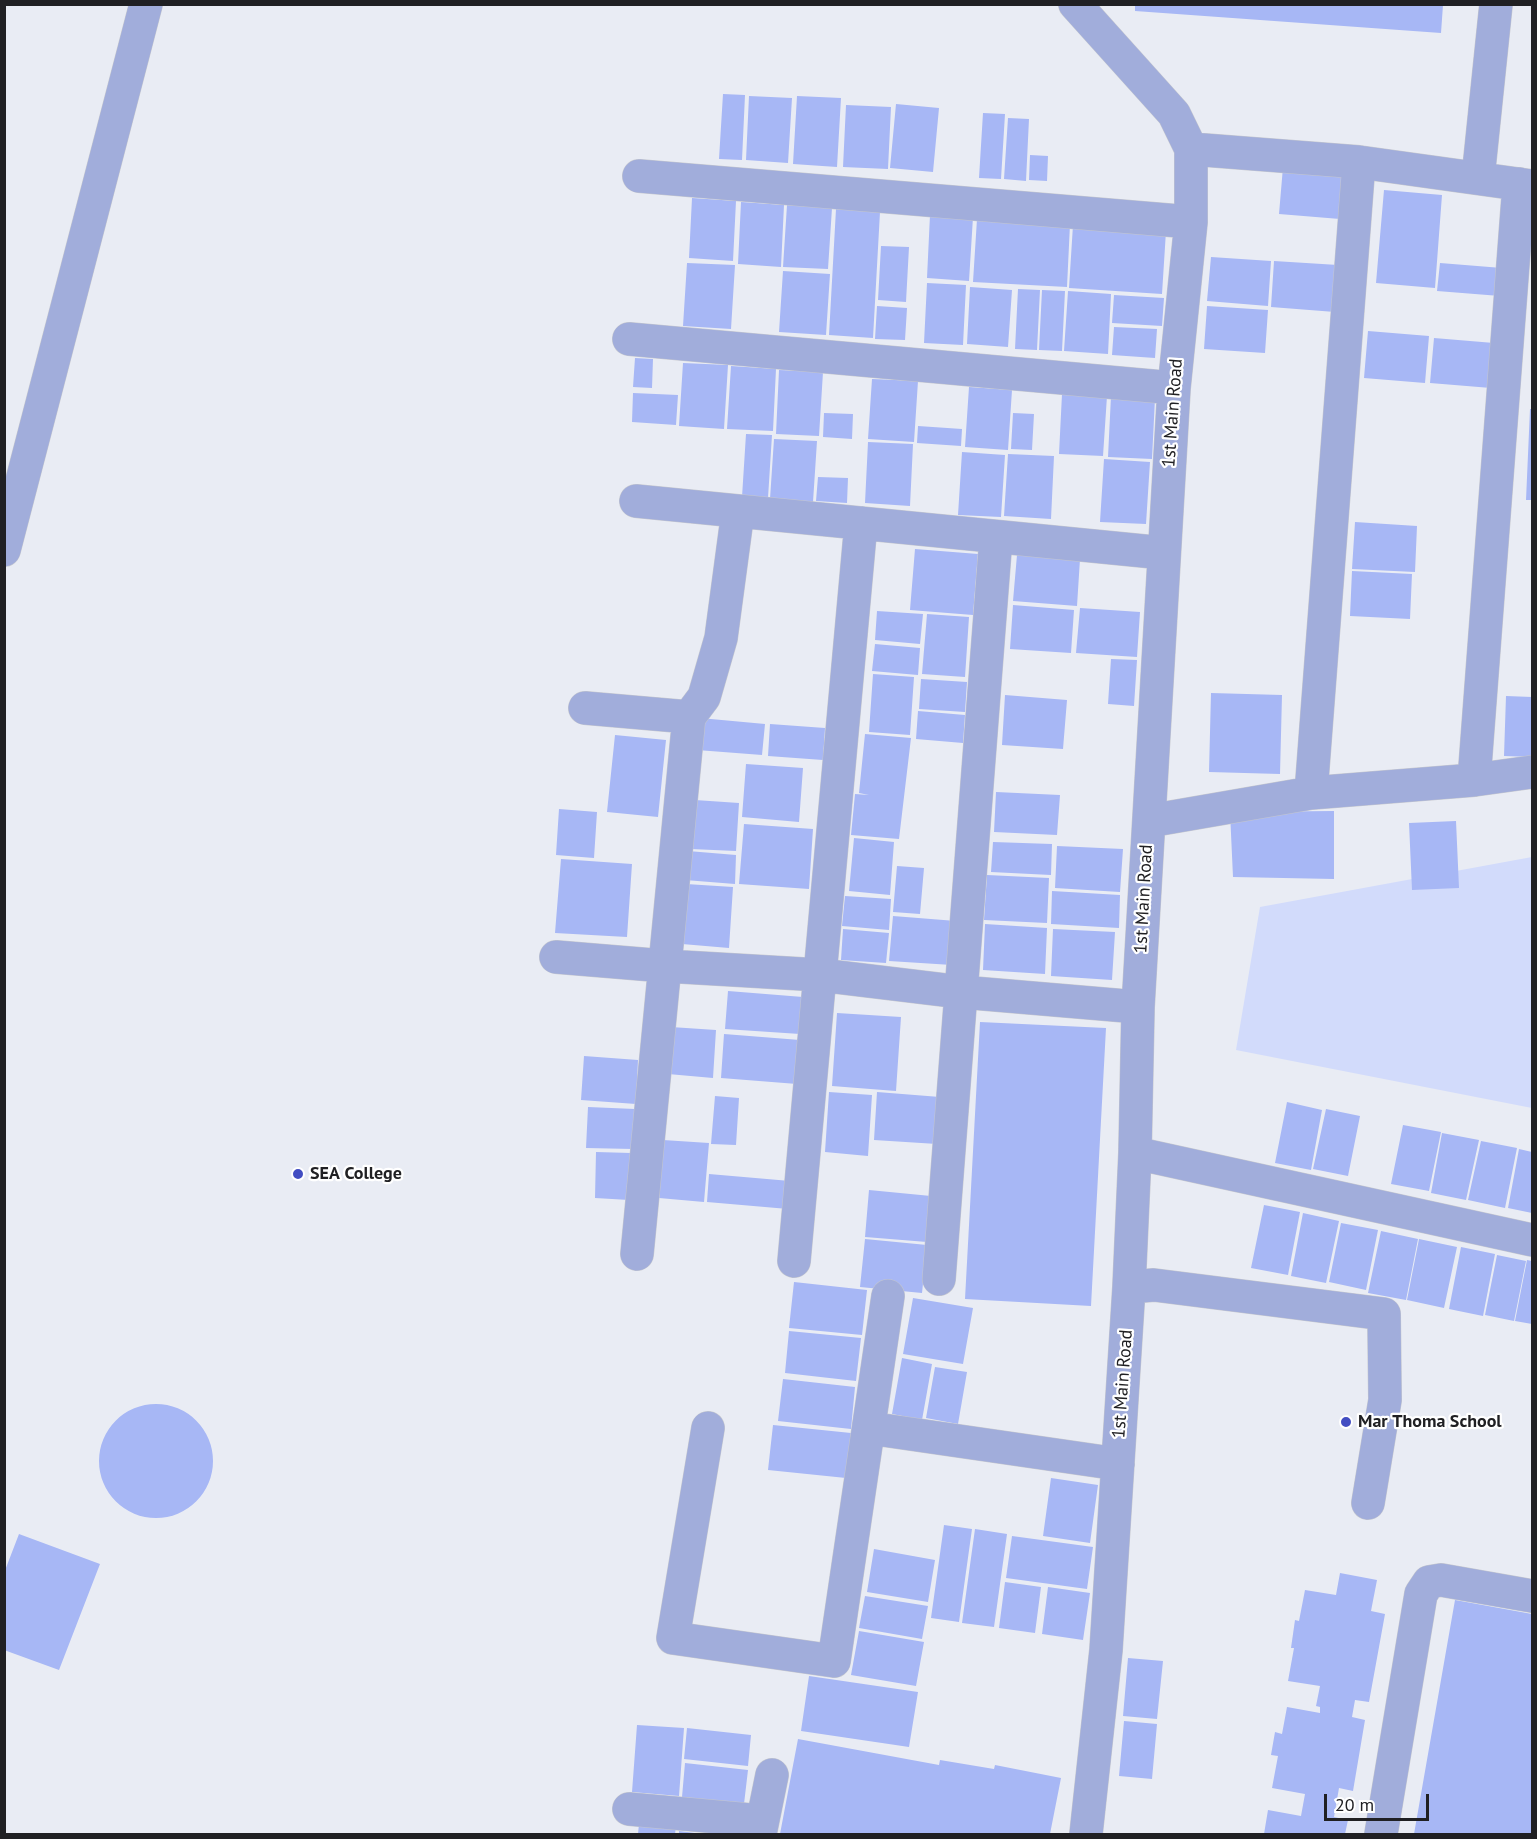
<!DOCTYPE html>
<style>
body{margin:0}
#map{position:relative;width:1537px;height:1839px;overflow:hidden;background:#e9ecf4;font-family:"PT Sans",sans-serif}
canvas{display:block}
.frame{position:absolute;inset:0;border:6px solid #202023;pointer-events:none}
.scale{position:absolute;left:1324px;top:1794px;width:105px;height:27px;box-sizing:border-box;border:3px solid #202023;border-top:0;padding-left:8px;font-size:18px;line-height:21px;white-space:nowrap;color:#202023;-webkit-text-stroke:4px #fff;paint-order:stroke}
</style>
<div id="map">
<canvas width="1537" height="1839"></canvas>
<div class="frame"></div>
<div class="scale">20 m</div>
</div>
<script>
const ctx = document.querySelector('canvas').getContext('2d');
ctx.lineJoin = 'round';
function fillPath(path, color) { ctx.fillStyle = color; ctx.fill(path, 'evenodd'); }
function stroke(path, color, width, dash) { ctx.strokeStyle = color; ctx.lineWidth = width; ctx.lineCap = dash ? 'butt' : 'round'; ctx.setLineDash(dash || []); ctx.stroke(path); }
function label(font, color, halo, rows, align = 'center') {
  ctx.font = font + ' "PT Sans",sans-serif'; ctx.lineWidth = 4.5; ctx.setLineDash([]); ctx.textBaseline = 'middle'; ctx.strokeStyle = halo; ctx.fillStyle = color; for (const [text, x, y, turn = 0] of rows) {
    ctx.save(); ctx.translate(x, y); ctx.rotate((+turn || 0) * Math.PI / 180); ctx.textAlign = isNaN(turn) ? turn : align; if (halo) ctx.strokeText(text, 0, 0); ctx.fillText(text, 0, 0); ctx.restore();
  }
}
const green = new Path2D(`
 M1532,857V1108L1236,1050L1260,907Z`);
const building = new Path2D(`
 M1135,5H1443L1441,33L1135,11Z
 M723,94L745,95L742,160L719,159Z
 M749,96L792,98L788,163L746,160Z
 M797,96L841,98L837,167L793,164Z
 M896,104L939,108L933,172L890,168Z
 M846,105L891,107L888,169L843,167Z
 M983,113L1005,114L1001,179L979,178Z
 M1008,118L1029,119L1026,181L1004,179Z
 M1030,155L1048,156L1047,181L1029,180Z
 M1283,167L1343,171L1340,219L1279,214Z
 M1384,190L1442,195L1435,288L1376,283Z
 M692,198L736,201L733,261L689,258Z
 M741,202L784,205L781,267L738,264Z
 M787,205L832,208L828,269L783,267Z
 M836,209L880,212L873,338L829,335Z
 M930,215L973,217L969,281L927,278Z
 M977,219L1070,224L1067,287L973,282Z
 M1073,225L1166,231L1162,294L1069,288Z
 M881,246L909,247L906,302L878,300Z
 M1211,257L1271,261L1268,306L1207,301Z
 M1274,261L1338,265L1335,312L1271,307Z
 M687,263L735,265L731,329L683,326Z
 M1440,263L1502,268L1500,296L1437,291Z
 M783,271L830,274L826,335L779,332Z
 M927,283L966,285L963,345L924,343Z
 M970,287L1012,290L1008,347L967,344Z
 M1018,289L1040,290L1037,350L1015,349Z
 M1042,290L1065,291L1062,351L1039,350Z
 M1068,291L1111,294L1108,354L1064,351Z
 M1114,295L1164,298L1162,326L1112,323Z
 M877,306L907,308L905,340L875,339Z
 M1207,306L1268,310L1265,353L1204,349Z
 M1114,327L1157,329L1155,358L1112,355Z
 M1368,331L1429,336L1425,383L1364,378Z
 M1434,338L1494,343L1491,388L1430,383Z
 M635,358L653,359L652,388L633,387Z
 M683,363L728,365L724,429L679,426Z
 M731,366L776,369L773,431L727,429Z
 M779,370L823,372L819,436L776,434Z
 M872,379L918,381L914,442L868,439Z
 M969,387L1012,390L1008,450L965,447Z
 M633,393L678,395L676,425L632,422Z
 M1062,394L1107,396L1103,456L1059,454Z
 M1111,396L1155,398L1152,459L1108,457Z
 M1530,409H1532V500H1526Z
 M824,413L853,414L852,439L823,437Z
 M1013,413L1034,414L1032,450L1011,449Z
 M918,426L962,429L961,446L917,443Z
 M746,434L772,435L768,498L742,497Z
 M774,439L817,441L813,502L770,499Z
 M868,442L913,444L910,506L865,503Z
 M962,452L1005,455L1001,517L958,515Z
 M1008,454L1054,456L1051,519L1004,516Z
 M1104,459L1150,462L1146,524L1100,522Z
 M818,477L848,478L847,503L816,501Z
 M1355,522L1417,526L1415,572L1352,569Z
 M915,549L978,554L973,615L910,610Z
 M1017,555L1080,559L1077,606L1013,601Z
 M1352,571L1412,574L1410,619L1350,616Z
 M1013,605L1074,610L1071,653L1010,649Z
 M1080,608L1140,612L1137,657L1076,653Z
 M877,611L923,614L920,644L875,640Z
 M927,614L969,617L965,677L922,674Z
 M875,644L920,648L918,675L872,671Z
 M1111,659L1137,660L1134,706L1108,704Z
 M873,674L914,677L910,735L869,732Z
 M921,679L967,682L965,712L919,709Z
 M1211,693L1282,695L1280,774L1209,772Z
 M1005,695L1067,700L1063,749L1002,745Z
 M1506,696L1532,697V757L1504,756Z
 M918,711L965,715L963,743L916,739Z
 M700,718L765,724L762,755L697,750Z
 M770,724L825,728L823,760L768,756Z
 M865,734L911,738L899,839L851,835L855,794L869,795L859,793Z
 M615,735L666,740L658,817L607,812Z
 M746,764L803,768L799,822L742,817Z
 M996,792L1060,795L1057,835L994,832Z
 M695,800L739,803L736,851L691,849Z
 M559,809L597,812L594,858L556,855Z
 M1334,811V879L1233,877L1230,812Z
 M1456,821L1459,888L1412,890L1409,823Z
 M744,824L813,829L809,889L739,884Z
 M854,838L894,842L890,895L849,891Z
 M993,842L1052,844L1051,875L991,872Z
 M1057,846L1123,849L1120,892L1055,888Z
 M688,851L736,855L735,884L685,880Z
 M561,859L632,864L627,937L555,933Z
 M897,866L924,868L920,914L893,912Z
 M987,875L1049,878L1047,923L984,920Z
 M686,884L733,887L729,948L682,944Z
 M1052,891L1120,895L1119,928L1051,924Z
 M845,896L891,899L889,930L842,926Z
 M893,916L956,921L952,965L889,961Z
 M985,924L1047,928L1045,974L983,970Z
 M843,929L889,933L886,963L841,960Z
 M1053,929L1115,932L1112,980L1051,976Z
 M728,991L803,997L800,1034L725,1029Z
 M837,1013L901,1017L896,1091L832,1086Z
 M980,1022L1106,1028L1091,1306L965,1299Z
 M671,1027L716,1030L713,1078L668,1074Z
 M724,1034L800,1040L797,1084L721,1078Z
 M584,1056L638,1060L636,1104L581,1100Z
 M829,1092L872,1095L868,1156L825,1152Z
 M877,1092L940,1097L937,1144L874,1140Z
 M715,1096L739,1098L736,1145L711,1144Z
 M1287,1102L1322,1110L1311,1170L1275,1163Z
 M588,1107L635,1109L633,1149L586,1148Z
 M1326,1109L1360,1116L1348,1176L1313,1169Z
 M1403,1125L1441,1132L1429,1191L1391,1184Z
 M1442,1133L1479,1140L1466,1200L1431,1193Z
 M663,1140L709,1143L704,1202L659,1198Z
 M1481,1141L1517,1148L1505,1208L1468,1200Z
 M1519,1149L1532,1152V1213L1508,1208Z
 M596,1152L631,1153L629,1200L595,1198Z
 M709,1174L790,1181L788,1209L707,1202Z
 M869,1190L931,1196L927,1242L865,1237Z
 M1264,1205L1300,1212L1288,1275L1251,1268Z
 M1303,1213L1339,1221L1326,1283L1291,1276Z
 M1341,1223L1378,1230L1366,1290L1329,1282Z
 M1381,1231L1418,1239L1406,1300L1368,1293Z
 M865,1239L927,1245L922,1293L860,1287Z
 M1419,1239L1457,1247L1444,1308L1407,1300Z
 M1461,1247L1495,1254L1483,1316L1449,1309Z
 M1497,1255L1526,1261L1514,1321L1485,1315Z
 M1527,1260L1532,1261V1324L1515,1321Z
 M794,1282L867,1290L862,1335L789,1328Z
 M913,1298L973,1308L963,1364L903,1354Z
 M789,1331L861,1338L856,1381L785,1373Z
 M902,1358L932,1364L922,1420L892,1414Z
 M935,1367L967,1372L958,1424L926,1418Z
 M783,1379L855,1387L851,1429L778,1421Z
 M99 1461a57 57 0 1 1 114 0a57 57 0 1 1-114 0Z
 M773,1425L851,1433L846,1478L768,1470Z
 M1051,1478L1098,1485L1090,1543L1043,1536Z
 M944,1525L972,1529L959,1622L931,1618Z
 M975,1529L1007,1534L994,1627L962,1623Z
 M19,1534L100,1564L59,1670L4,1650V1573Z
 M1012,1536L1093,1547L1087,1589L1006,1578Z
 M874,1549L935,1560L928,1602L867,1592Z
 M1340,1573L1377,1580L1371,1611L1385,1614L1369,1702L1355,1700L1352,1717L1365,1720L1353,1791L1339,1788L1334,1817L1348,1820L1345,1834H1264L1268,1810L1301,1816L1305,1794L1272,1788L1278,1756L1271,1755L1275,1732L1282,1734L1287,1707L1320,1713V1707L1316,1706L1320,1686L1288,1681L1294,1648H1291L1295,1620L1299,1621L1305,1590L1336,1595Z
 M1005,1582L1041,1587L1035,1633L999,1628Z
 M1048,1587L1090,1593L1083,1640L1042,1634Z
 M865,1596L928,1606L922,1639L859,1628Z
 M1455,1600L1532,1614V1834H1414Z
 M859,1631L924,1642L916,1686L851,1675Z
 M1128,1658L1163,1661L1157,1719L1123,1716Z
 M809,1676L918,1692L909,1747L801,1731Z
 M1124,1721L1157,1724L1152,1779L1119,1776Z
 M637,1725L684,1728L679,1796L632,1792Z
 M687,1728L751,1735L748,1766L684,1759Z
 M798,1739L939,1765L940,1760L994,1769L995,1765L1061,1778L1050,1834H780Z
 M685,1763L748,1770L744,1804L682,1797Z
 M639,1824L676,1826L675,1834H638Z
 M679,1831L695,1833V1834H679Z`);
const minor = new Path2D(`
 M1075,4L1174,114L1191,149V222L1174,388L1138,1007L1135,1153L1129,1287L1106,1650L1086,1834
 M1191,149L1359,162L1532,186
 M639,176L1191,222
 M1478,178L1496,4
 M629,339L1174,388
 M636,501L1164,553
 M4,550L146,4
 M585,708L689,717L704,697L721,638L738,511
 M1474,780L1519,184
 M1311,793L1359,162
 M1149,821L1311,793L1474,780L1532,772
 M556,957L665,966L820,975L961,992L1138,1007
 M1135,1153L1532,1240
 M637,1254L689,717
 M794,1261L861,523
 M939,1279L996,537
 M1129,1287L1154,1285L1384,1314L1385,1400L1368,1503
 M708,1428L673,1638L834,1661L888,1296
 M869,1428L1118,1464
 M629,1809L762,1821
 M760,1834L772,1775
 M1381,1834L1421,1594L1429,1582L1441,1580L1532,1596`);
const markers = [
 [298,1174,6,"#424dc2"],
 [1346,1422,6,"#424dc2"]
];
const streetNames = [
 ["1st Main Road",1173,413,-86],
 ["1st Main Road",1144,899,-87],
 ["1st Main Road",1123,1384,-86]
];
const poiNames = [
 ["SEA College",310,1174],
 ["Mar Thoma School",1358,1422]
];
fillPath(green, '#d2dbfb');
fillPath(building, '#a7b7f5');
stroke(minor, '#c5c7ce', 34);
stroke(minor, '#a1addb', 33);
for (const [x, y, r, color] of markers) { const dot = new Path2D(); dot.arc(x, y, r, 0, 2 * Math.PI); ctx.fillStyle = color; ctx.fill(dot); stroke(dot, '#fff', 2); }
label('18px', '#202023', '#fff', streetNames);
label('bold 18px', '#202023', '#fff', poiNames, 'left');
</script>
